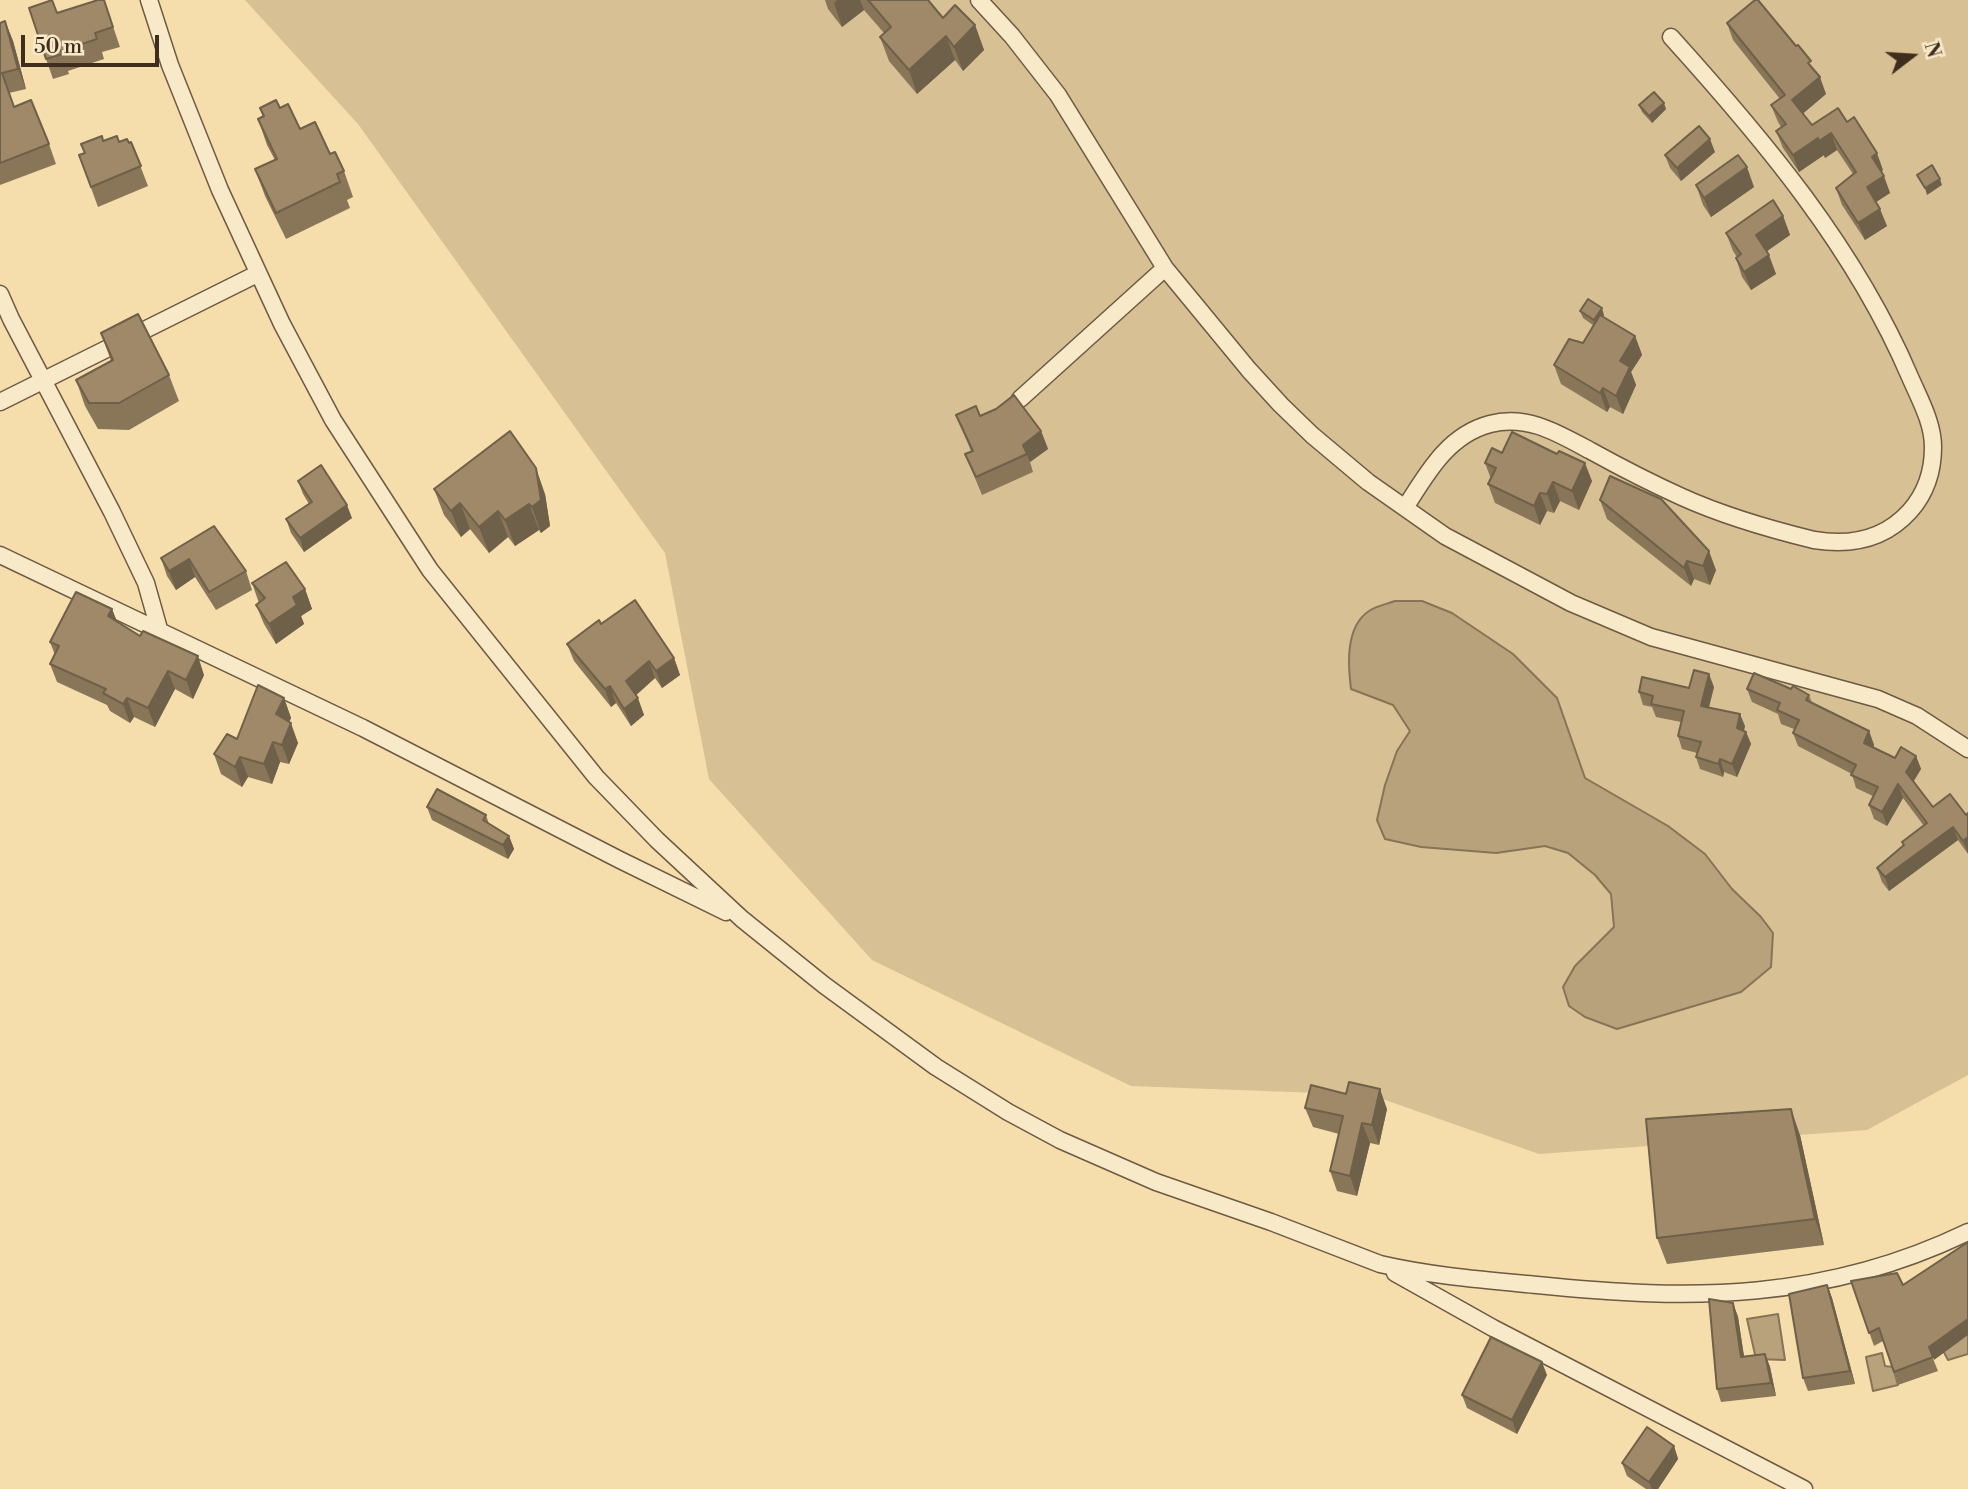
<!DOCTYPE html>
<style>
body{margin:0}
#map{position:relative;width:1968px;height:1489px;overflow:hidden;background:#f5deac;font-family:"Libre Bodoni",serif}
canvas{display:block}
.north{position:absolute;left:1877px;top:21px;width:70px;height:70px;-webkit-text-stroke:5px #f8eac9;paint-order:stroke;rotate:73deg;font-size:19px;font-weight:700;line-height:28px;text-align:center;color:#412d1e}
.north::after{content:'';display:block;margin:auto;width:24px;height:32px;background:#412d1e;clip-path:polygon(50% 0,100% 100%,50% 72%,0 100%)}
.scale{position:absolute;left:21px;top:35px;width:138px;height:32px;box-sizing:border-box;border:4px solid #412d1e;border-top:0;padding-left:9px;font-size:21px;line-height:24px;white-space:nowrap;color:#412d1e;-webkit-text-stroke:5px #f8eac9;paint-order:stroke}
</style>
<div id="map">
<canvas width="1968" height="1489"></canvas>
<div class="north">N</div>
<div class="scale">50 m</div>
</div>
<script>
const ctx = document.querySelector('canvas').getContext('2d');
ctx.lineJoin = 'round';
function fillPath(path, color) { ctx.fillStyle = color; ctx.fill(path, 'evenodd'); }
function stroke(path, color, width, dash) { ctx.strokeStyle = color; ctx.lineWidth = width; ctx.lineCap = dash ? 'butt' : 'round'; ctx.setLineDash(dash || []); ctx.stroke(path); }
const green = new Path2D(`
 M245,0H1968V1075L1867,1130L1539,1154L1371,1095L1131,1086L872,960L709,779L665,553L358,124Z`);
const water = new Path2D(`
 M1395,601H1422L1452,613L1513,654L1557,698L1585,778L1668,826L1705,854L1732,889L1761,917L1773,933L1771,967L1741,992L1617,1029L1585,1017L1569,1006L1563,987L1575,966L1614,927L1611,894L1595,875L1568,853L1545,846L1496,853L1421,847L1385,839L1377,820L1385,785L1397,751L1410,731L1393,705L1351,689C1348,665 1345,627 1369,611C1376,606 1387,604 1395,601Z
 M1778,1314L1785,1360L1756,1359L1747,1319Z
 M1968,1333V1354L1948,1360L1938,1341Z
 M1882,1353L1885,1366L1893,1367L1898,1385L1873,1391L1866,1357Z`);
const street = new Path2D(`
 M149,0L170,65L220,190L282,324L333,420L430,570L596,777L657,840L742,919L824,985L936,1067L1008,1112L1060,1140L1156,1182L1271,1222L1380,1264C1432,1276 1484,1280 1537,1285C1692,1301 1825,1301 1968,1232
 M979,0L1012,36L1058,95L1165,268L1249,370L1281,405L1312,435L1368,482L1445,536L1571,603L1651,637L1878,699L1917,716L1968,749
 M0,294L11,319L112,512L146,583L159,629
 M1020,399L1165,268
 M0,402L257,274
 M1405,508C1427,473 1448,435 1490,424C1528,414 1559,434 1591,451C1620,467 1651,483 1682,497C1724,516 1769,529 1814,540C1851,546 1885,539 1910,511C1926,493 1933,471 1933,447C1933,423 1920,400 1910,377C1855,248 1764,140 1671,37
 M0,555L363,728L620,860L726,912
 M1395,1273L1493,1328L1804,1489`);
const wall = new Path2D(`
 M104,0L120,47L102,52L104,59L68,71L69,74L53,79L46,59L57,13Z
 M825,0H928L943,18L975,25L984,50L963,71L955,60L917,94L889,61L880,37L884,33L864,10L842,27L828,9Z
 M5,21L13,41L26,89L9,93L14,107L49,144L56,164L0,185V23Z
 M1727,23L1814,70L1826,94L1803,113L1812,125L1847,122L1883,170L1881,171L1890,193L1876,202L1887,226L1865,240L1842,205L1836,188L1853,174L1837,150L1825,158L1824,155L1799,172L1783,148L1776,131L1781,127L1778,122L1771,105L1780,99L1733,40Z
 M1639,105L1666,109L1652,123L1642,112Z
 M260,108H280L300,129L330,154L344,171L353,197L347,200L350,208L286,239L265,196L255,169L275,160L267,145L258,119L263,117Z
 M103,141L129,143L131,142L148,186L98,207L79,155L85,153Z
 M1715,152L1681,181L1670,168L1665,155Z
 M1696,185L1754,187L1711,217L1703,205Z
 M1783,216L1790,235L1766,251L1776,274L1751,290L1742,277L1736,258L1737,257L1733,251L1726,233Z
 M1580,311L1604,315L1603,317L1635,336L1642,355L1631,372L1636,385L1623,414L1610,407L1607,412L1561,384L1554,365L1583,343L1593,325L1583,318Z
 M101,333L169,375L179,401L129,430L98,429L85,406L76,380L111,361Z
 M956,415L980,416L1041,431L1048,449L1030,462L1033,472L982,495L965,454L971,451Z
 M1502,453L1592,481L1579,510L1560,501L1554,513L1547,511L1540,525L1495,503L1488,484L1491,479L1485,463Z
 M298,481L352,518L304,552L291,533L286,519L309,504L303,494Z
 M434,489L545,494L550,526L541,533L539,530L515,546L508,537L489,553L470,529L461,537L444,515Z
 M1600,500L1716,570L1710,585L1694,579L1691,586L1607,519Z
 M214,526L246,571L252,590L216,610L195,577L176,590L167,576L161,558Z
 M252,583L305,589L312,609L301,616L304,624L276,644L264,624L256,605L259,603Z
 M112,609L117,622L204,675L193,699L175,689L155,727L134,717L130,723L110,711L107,705L57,682L50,664L55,655L50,642Z
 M601,624L674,658L680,675L662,688L655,678L636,695L644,715L631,726L616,703L611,707L574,661L567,644Z
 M1714,687L1709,707L1745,726L1744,731L1746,732L1751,744L1737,777L1724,772L1723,777L1700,769L1696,757L1697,753L1682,749L1678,736L1681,722L1656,717L1652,707L1643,705L1639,692Z
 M1747,689H1791L1809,695L1812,703L1869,731L1874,745L1873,747L1895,758L1916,756L1921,769L1914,781L1933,807L1966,815L1968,813V854L1958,840L1889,891L1882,882L1877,868L1903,846L1902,842L1924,826L1903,798L1887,826L1874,819L1869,805L1873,796L1856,788L1852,774L1798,746L1793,733L1794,729L1781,724L1778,714L1752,702Z
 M284,698L291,718L289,722L298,743L289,764L280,762L272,784L248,777L242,787L221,774L214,754L237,739Z
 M427,807L486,815L489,824L509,836L514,849L508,859L432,820Z
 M1305,1108L1387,1109L1379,1145L1370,1143L1357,1196L1337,1191L1330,1171L1339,1134L1313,1127Z
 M1800,1135L1824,1245L1667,1264L1657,1238Z
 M1851,1281L1903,1285L1938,1371L1898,1385L1883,1341L1874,1346Z
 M1827,1285L1832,1298L1855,1384L1808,1391L1803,1378Z
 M1733,1303L1738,1317L1744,1356L1765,1354L1770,1367L1776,1396L1721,1402L1717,1389Z
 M1547,1375L1517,1434L1467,1408L1462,1395Z
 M1674,1446L1678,1459L1658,1489H1646L1627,1476L1622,1463Z`);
const shadedWall = new Path2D(`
 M837,0H860L864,10L842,27L834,3Z
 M5,21L13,41L26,89L18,69Z
 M975,25L984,50L963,71L954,47Z
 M946,36L955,60L917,94L909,70Z
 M1820,77L1826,94L1799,117L1792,100Z
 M1664,103L1666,109L1652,123L1649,116Z
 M1831,133L1837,150L1825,158L1819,141Z
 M1818,138L1824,155L1799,172L1793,155Z
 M1710,139L1715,152L1681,181L1677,168Z
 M1877,153L1883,170L1878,174L1872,157Z
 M1747,167L1754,187L1711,217L1704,198Z
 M1884,176L1890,193L1873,204L1867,187Z
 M1940,179L1942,185L1927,195L1925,188Z
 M1880,209L1887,226L1865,240L1858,223Z
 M1783,216L1790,235L1763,254L1756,235Z
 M1769,255L1776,274L1751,290L1744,272Z
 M1602,308L1604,315L1596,327L1594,320Z
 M1635,336L1642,355L1631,372L1636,385L1623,414L1616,396L1620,361Z
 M1603,388L1610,407L1607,412L1600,393Z
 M1041,431L1048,449L1030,462L1023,445Z
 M1585,463L1592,481L1579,510L1572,491Z
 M536,468L545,494L550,526L541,533L532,507Z
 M1553,482L1560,501L1554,513L1547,494Z
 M1540,493L1547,511L1540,525L1534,506Z
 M460,503L470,529L461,537L451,511Z
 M529,504L539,530L515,546L505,520Z
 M347,505L352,518L304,552L300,538Z
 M498,511L508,537L489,553L479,527Z
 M1709,551L1716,570L1710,585L1703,566Z
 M189,559L195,577L176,590L169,571Z
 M1687,561L1694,579L1691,586L1684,568Z
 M305,589L312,609L301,616L304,624L276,644L269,624L293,597Z
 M112,609L119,627L108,616Z
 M198,656L204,675L193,699L186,680Z
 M674,658L680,675L662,688L656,671Z
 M649,661L655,678L633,698L626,681Z
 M168,671L175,689L155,727L148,708Z
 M1709,674L1714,687L1706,718L1701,706Z
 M610,686L616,703L611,707L605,689Z
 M127,698L134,717L130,723L123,704Z
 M284,698L291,718L283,734L276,714Z
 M638,698L644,715L631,726L624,709Z
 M1740,714L1745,726L1741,740L1737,728Z
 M291,723L298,743L289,764L282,745Z
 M1869,731L1874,745L1869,756L1864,743Z
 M1746,732L1751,744L1737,777L1732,764Z
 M273,742L280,762L272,784L264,764Z
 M1916,756L1921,769L1911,785L1906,772Z
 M240,757L248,777L242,787L235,767Z
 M1720,759L1724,772L1723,777L1718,764Z
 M1898,784L1903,798L1887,826L1882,812Z
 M1953,827L1958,840L1889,891L1885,877Z
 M509,836L514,849L508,859L503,845Z
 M1968,837V853L1963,841Z
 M1380,1089L1387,1109L1379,1145L1372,1125Z
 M1791,1109L1800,1135L1824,1245L1815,1219Z
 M1362,1123L1370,1143L1357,1196L1350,1176Z
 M1827,1285L1832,1298L1855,1384L1850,1371Z
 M1733,1303L1738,1317L1746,1370L1741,1357Z
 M1968,1318V1335L1934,1360L1929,1347Z
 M1765,1354L1770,1367L1776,1396L1771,1383Z
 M1542,1362L1547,1375L1517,1434L1512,1420Z
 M1674,1446L1678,1459L1658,1489H1652L1649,1482Z`);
const building = new Path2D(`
 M52,0L57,13L98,0H104L113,27L95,33L97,39L61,51L62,54L46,59L29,8Z
 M868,0H928L943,18L955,5L975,25L954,47L946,36L909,70L880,37L891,27Z
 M1755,0H1758L1796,46L1798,45L1811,61L1808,63L1820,77L1792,100L1812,125L1838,108L1847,122L1854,117L1877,153L1872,157L1884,176L1867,187L1880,209L1858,223L1836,188L1856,172L1831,133L1819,141L1818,138L1793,155L1776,131L1786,124L1771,105L1785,95L1727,23Z
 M5,21L18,69L2,73L14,107L31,100L49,144L0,163V23Z
 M1654,92L1664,103L1649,116L1639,105Z
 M276,100L280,108L288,104L300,129L315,122L330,154L335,152L344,171L337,174L340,182L276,213L255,169L277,159L258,119L264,116L260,108Z
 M1699,126L1710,139L1677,168L1665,155Z
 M102,136L103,141L117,136L119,142L127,139L129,143L131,142L141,166L91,187L79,155L85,153L81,144Z
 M1738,155L1747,167L1704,198L1696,185Z
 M1932,165L1940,179L1925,188L1917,175Z
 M1773,200L1783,216L1756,235L1769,255L1744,272L1736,258L1741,254L1726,233Z
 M1588,299L1602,308L1594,320L1580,311Z
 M138,314L169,375L119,403H89L76,380L113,360L101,333Z
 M1600,315L1635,336L1620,361L1630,367L1616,396L1603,388L1600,393L1554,365L1569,339L1583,343Z
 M1014,395L1041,431L1023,445L1027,454L976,477L965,454L973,451L956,415L976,406L980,416L996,409Z
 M510,431L536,468L541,500L532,507L529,504L505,520L498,511L479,527L460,503L451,511L434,489Z
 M1512,432L1557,454L1559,451L1585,463L1572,491L1553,482L1547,494L1540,493L1534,506L1488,484L1496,468L1485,463L1492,448L1502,453Z
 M321,465L347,505L300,538L286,519L312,502L298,481Z
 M1610,476L1661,499L1709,551L1703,566L1687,561L1684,568L1600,500Z
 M214,526L246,571L209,592L189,559L169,571L161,558Z
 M286,562L305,589L293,597L297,605L269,624L256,605L265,598L252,583Z
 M76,592L112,609L108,616L140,636L143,631L198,656L186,680L168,671L148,708L127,698L123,704L103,693L106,689L50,664L59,646L50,642Z
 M635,600L674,658L656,671L649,661L626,681L638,698L624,709L610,686L605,689L567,644L599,620L601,624Z
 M1694,670L1709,674L1701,706L1740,714L1737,728L1746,732L1732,764L1720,759L1718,764L1696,757L1701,742L1678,736L1684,711L1651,704L1653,696L1639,692L1642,677L1689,688Z
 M1754,673L1791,689L1793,686L1809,695L1806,700L1869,731L1864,743L1895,758L1901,747L1916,756L1906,772L1933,807L1950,794L1966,815L1968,813V837L1963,841L1953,827L1885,877L1877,868L1904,845L1902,842L1927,823L1898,784L1882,812L1869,805L1878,787L1851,775L1856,765L1793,733L1799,720L1777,710L1780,703L1747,689Z
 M258,685L284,698L276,714L291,723L282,745L273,742L264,764L240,757L235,767L214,754L227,734L237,739Z
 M437,789L486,815L483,820L509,836L503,845L427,807Z
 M1349,1082L1380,1089L1372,1125L1362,1123L1350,1176L1330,1171L1343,1116L1305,1108L1311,1085L1346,1094Z
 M1791,1109L1815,1219L1657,1238L1646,1119Z
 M1968,1242V1319L1929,1347L1933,1357L1894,1372L1879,1328L1869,1333L1851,1281L1897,1273L1903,1285Z
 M1827,1285L1850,1371L1803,1378L1789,1294Z
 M1709,1299L1733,1303L1741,1357L1765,1354L1771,1383L1717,1389Z
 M1491,1337L1542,1362L1512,1420L1462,1395Z
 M1647,1427L1674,1446L1649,1482L1622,1463Z`);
fillPath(green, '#d6c094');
fillPath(water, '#b8a27c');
stroke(water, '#887356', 2);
stroke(street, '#6e5942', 19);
stroke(street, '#f8eac9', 16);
fillPath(wall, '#897659');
fillPath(shadedWall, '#6f6049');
fillPath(building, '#9f8968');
stroke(building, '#6f6049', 2);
</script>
